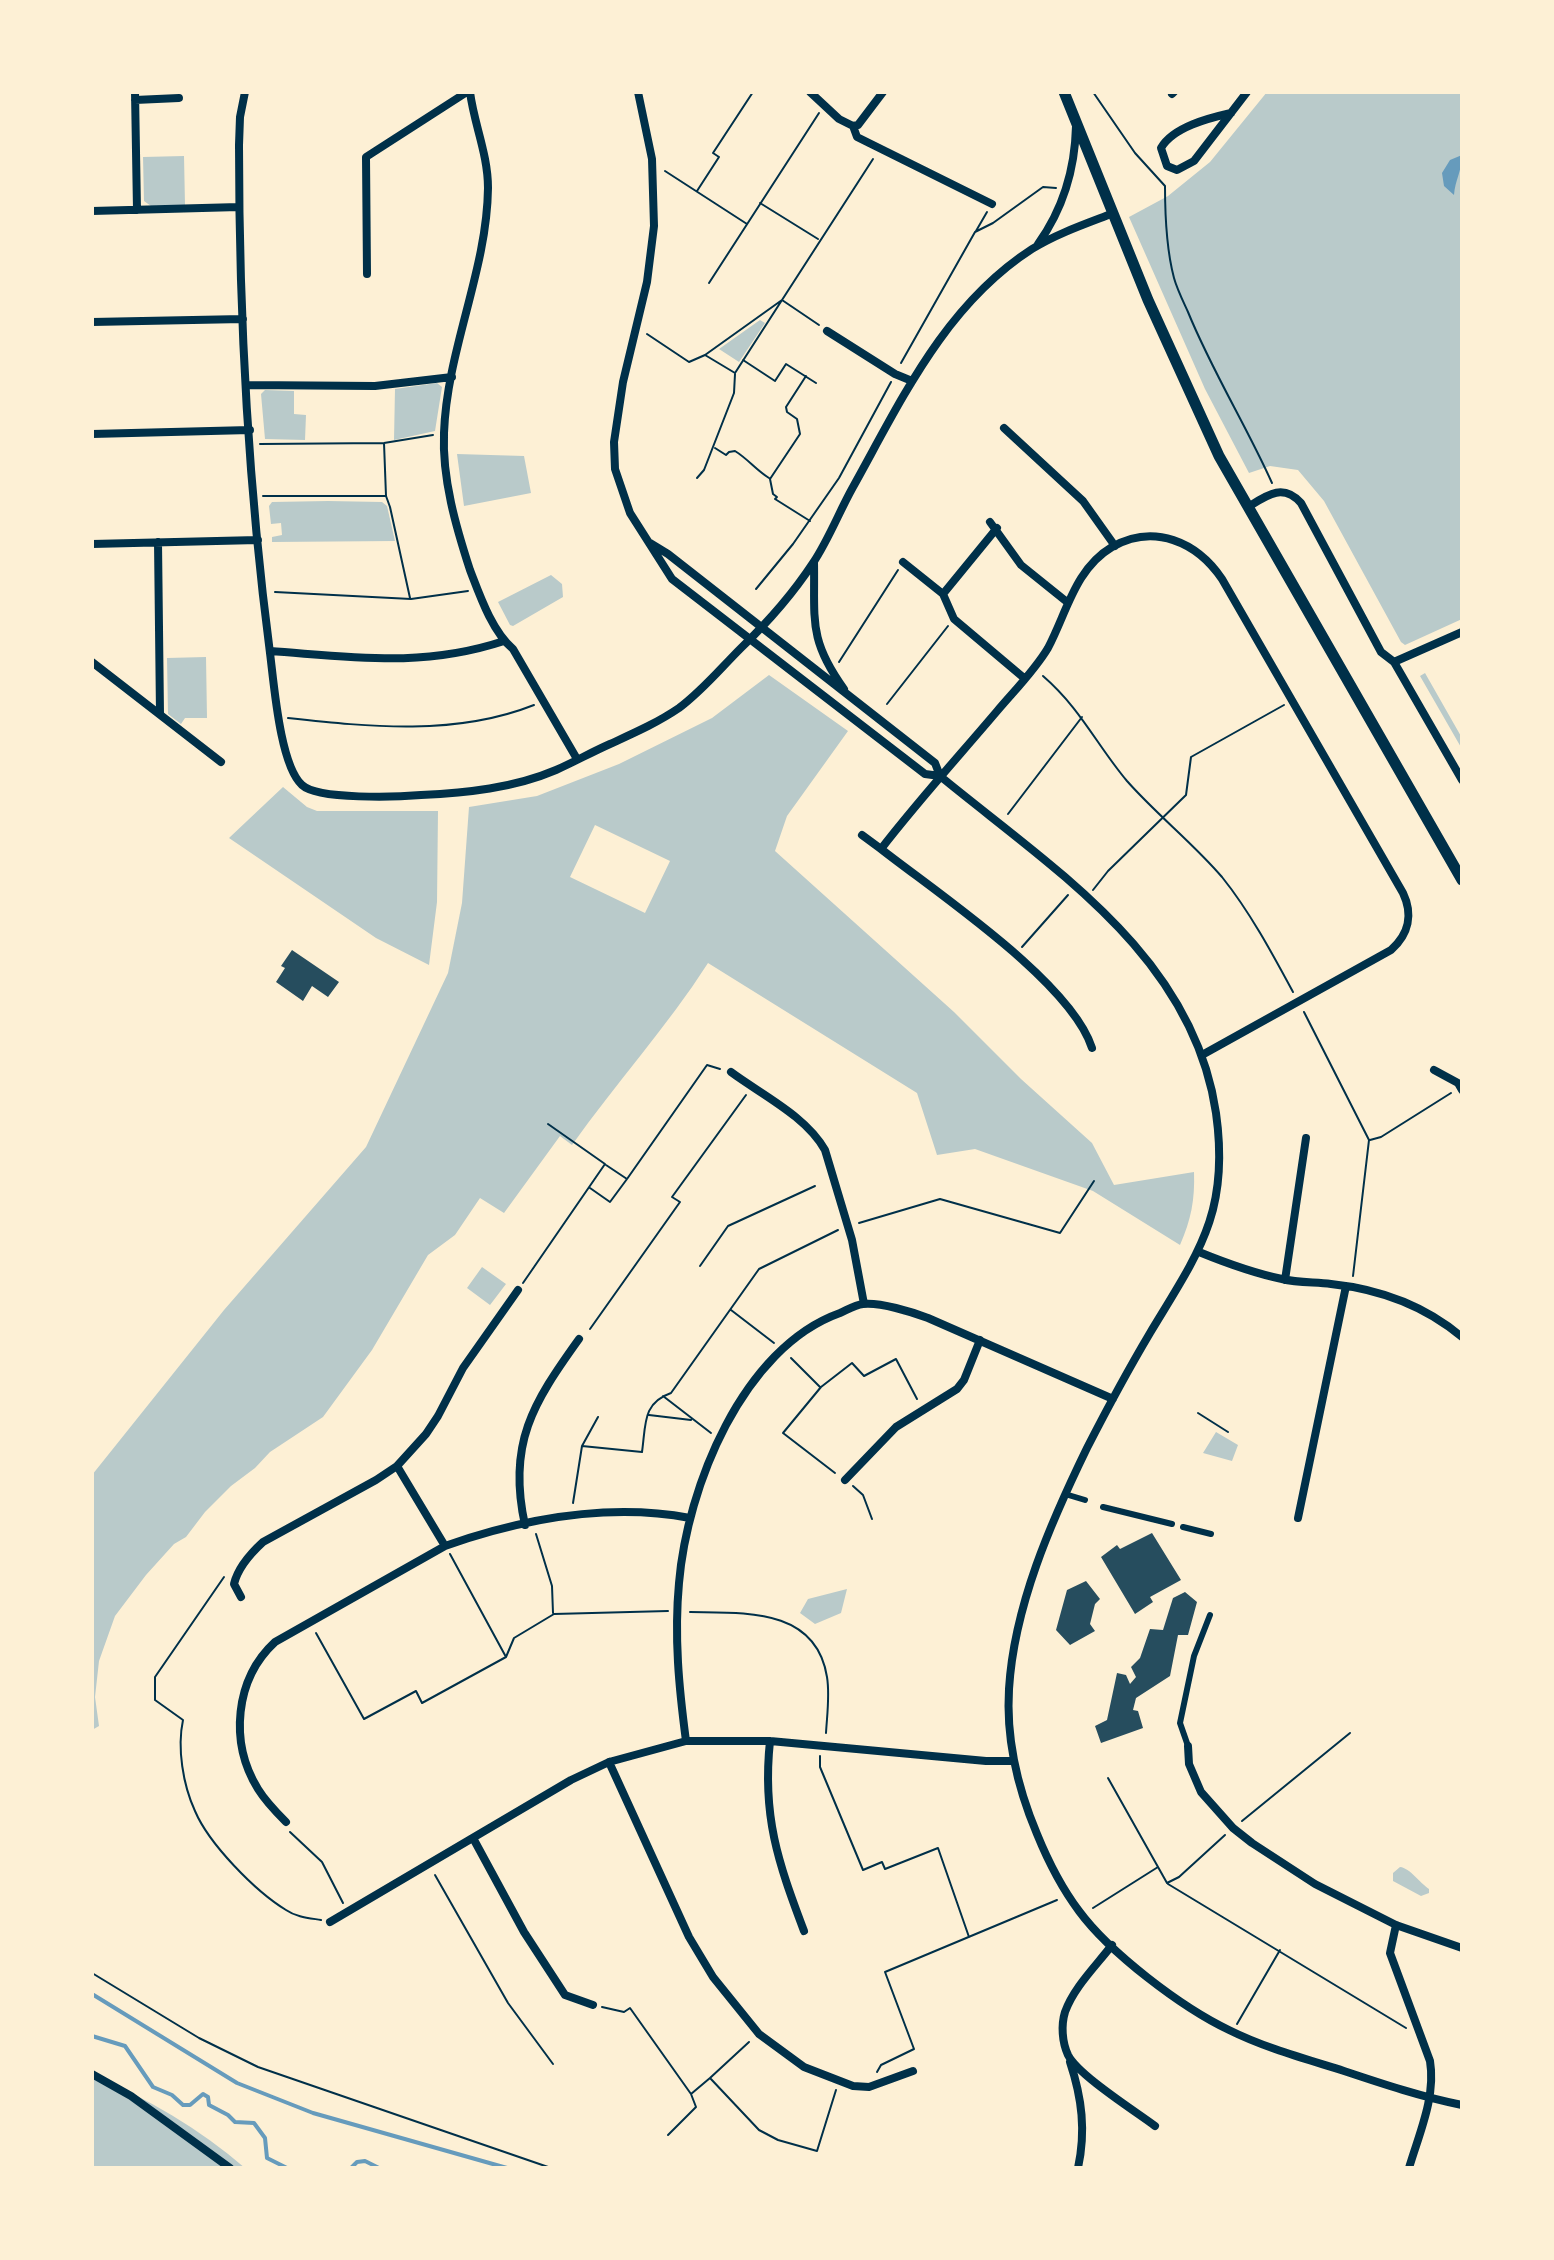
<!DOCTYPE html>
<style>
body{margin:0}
#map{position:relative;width:1554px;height:2260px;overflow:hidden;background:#fdf0d5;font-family:"Asap Condensed",sans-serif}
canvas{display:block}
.frame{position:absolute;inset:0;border:94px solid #fdf0d5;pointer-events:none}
</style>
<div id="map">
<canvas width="1554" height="2260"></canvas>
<div class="frame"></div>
</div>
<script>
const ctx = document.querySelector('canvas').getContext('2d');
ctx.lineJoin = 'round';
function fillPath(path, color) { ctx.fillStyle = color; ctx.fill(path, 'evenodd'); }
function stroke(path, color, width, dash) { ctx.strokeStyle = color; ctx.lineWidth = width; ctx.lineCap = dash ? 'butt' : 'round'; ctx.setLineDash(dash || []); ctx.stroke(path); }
const green = new Path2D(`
 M1267,92H1462V619L1405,645L1401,642L1324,501L1298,470L1270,466L1249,473L1205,389L1129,217L1168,196L1210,162Z
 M184,156L185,205L151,206L144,201L143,157Z
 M760,320L765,323L739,362L719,349Z
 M437,383L442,387L435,431L394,440L395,389Z
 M265,390L294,391V414L306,415L305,440L265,439L261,394Z
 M457,454L524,456L531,493L464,506Z
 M328,501L382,502L387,506L395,541L272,542V537L282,535L281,523L271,524L269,506L272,502Z
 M551,575L562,584L563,597L513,626L510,625L498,602Z
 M206,657L207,718H185L181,724L168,714L167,658Z
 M1425,673L1462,738V749L1420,676Z
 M769,675L848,731L787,816L775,851L954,1012L1021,1079L1092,1143L1114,1185L1194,1172C1195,1200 1191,1220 1180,1245L1093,1191L975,1149L937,1155L917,1093L708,963C667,1027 616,1083 572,1145L560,1136L504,1213L480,1198L455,1235L428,1255L372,1350L323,1417L270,1452L255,1468L231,1486L205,1512L186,1537L174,1544L146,1575L115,1616L99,1661L95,1697L99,1726L92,1730V1475L224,1310L366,1147L448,973L462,903L469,807L537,796L619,764L712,718ZM595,825L670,861L645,913L570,877Z
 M283,787L307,807L317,811H438L437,902L429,965L376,938L229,838Z
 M482,1267L506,1284L490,1305L467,1288Z
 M1216,1432L1238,1445L1232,1461L1203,1453Z
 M847,1589L841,1613L815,1624L800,1613L808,1599Z
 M1400,1867C1410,1868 1420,1883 1429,1889V1893L1421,1896L1393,1881V1873Z
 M92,2075C147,2098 200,2129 245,2168H92Z`);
const water = new Path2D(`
 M1462,155C1462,171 1455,180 1454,195L1444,186L1442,173L1450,160Z`);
const stream = new Path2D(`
 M92,1994L237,2083L313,2113L507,2168
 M92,2036L125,2046L153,2087L172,2095L183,2105H190L203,2094L208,2097L209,2105L228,2115L235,2122L254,2123L265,2138L267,2158L287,2168
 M351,2168L357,2162L365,2161L379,2168`);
const building = new Path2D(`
 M292,950L339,982L328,997L312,986L303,1001L276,982L285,968L281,966Z
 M1152,1533L1181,1580L1150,1597L1153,1602L1135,1614L1101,1557L1117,1545L1120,1549Z
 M1086,1581L1100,1599L1095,1604L1090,1624L1095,1631L1070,1645L1056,1630L1067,1590Z
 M1185,1592L1197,1602L1188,1635H1178L1170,1676L1136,1698L1133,1710L1138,1711L1143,1728L1101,1743L1095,1726L1107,1720L1117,1673L1126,1675L1130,1684L1136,1677L1131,1667L1140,1658L1150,1629L1163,1630L1173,1598Z`);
const path = new Path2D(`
 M1093,92L1135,153L1165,186C1165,216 1166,248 1174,278C1177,289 1183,301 1188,312C1212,371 1246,425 1272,483
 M665,171L747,224
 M697,191L719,157L713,153L753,92
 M760,203L818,239
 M976,231L987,212
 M709,283L819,113
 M647,334L689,362L705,355L735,373L782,300L819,325
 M705,355L782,300L873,159
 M743,360L775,381L786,364L816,383
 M901,363L975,232L993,223L1043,187L1056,188
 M806,376L786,407L787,412L797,419L800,434L770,479L773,494L777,497L775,499L810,521
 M384,443L386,496L390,507L410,598
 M260,444L384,443L433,435
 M715,448L726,455L729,452L735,451C748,459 756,470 769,478
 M697,478L704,470L734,393L735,374
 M263,496H385
 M756,589L793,544L839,478L891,382
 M275,592L411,599L468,591
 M839,662L898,570
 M1043,676C1081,709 1096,744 1127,781C1157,815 1193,843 1222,877C1250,912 1272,953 1293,992
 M887,704L948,626
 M288,718C370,727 456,736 534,705
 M1008,814L1082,717
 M1093,890L1108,871L1186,795L1191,757L1284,705
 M1022,947L1068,895
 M1304,1012L1369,1140L1353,1276
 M1370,1140L1381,1137L1451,1093
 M606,1165L627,1179L707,1065L720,1069
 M590,1188L610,1202L627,1179
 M859,1223L940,1199L1060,1233L1094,1181
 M700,1266L728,1226L815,1186
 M523,1283L605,1164L548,1124
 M731,1310L774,1343
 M590,1329L680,1202L672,1197L746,1095
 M791,1358L820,1387
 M663,1396L711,1433
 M1198,1413L1228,1432
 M649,1415L691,1420
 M582,1446L642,1452C646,1425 642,1403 671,1393L759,1269L838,1230
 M835,1473L783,1433L821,1387L852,1363L864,1376L896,1359L917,1399
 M853,1486L863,1495L872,1519
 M573,1503L582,1446L598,1417
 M536,1534L552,1586L553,1613
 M450,1554L506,1657
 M224,1577L155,1677V1700L183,1720C177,1748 183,1785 195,1811C209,1844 255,1891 286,1910C296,1917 309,1918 321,1920
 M690,1612C743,1613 816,1607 827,1677C830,1695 827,1715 826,1733
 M316,1633L364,1719L416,1691L422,1703L506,1657L514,1638L554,1614L668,1611
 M820,1756V1767L863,1870L882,1862L885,1869L938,1848L969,1937
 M1108,1778L1167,1883L1179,1877L1225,1835
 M1242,1821L1350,1733
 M290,1832L322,1862L343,1903
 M435,1875L508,2003L553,2064
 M1168,1884L1406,2028
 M1093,1908L1158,1867
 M92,1973L199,2038L258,2067L551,2168
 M602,2007L624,2012L630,2008L691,2094L696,2107L668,2135
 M1237,2024L1280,1950
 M877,2072L881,2065L914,2049L885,1972L1057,1900
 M710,2078L749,2042
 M691,2094L710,2078L759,2130L778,2140L817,2151L836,2090`);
const pedestrian = new Path2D(`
 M1065,1494L1085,1500
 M1103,1507L1172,1524
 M1183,1527L1211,1534
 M1188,1746L1180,1723L1194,1656L1210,1615`);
const minor = new Path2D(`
 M135,92L137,210
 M245,92L240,117L239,145C239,314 248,485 270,653C274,684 280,765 302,785C318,800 398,797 421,795C466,793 514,788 556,770C574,762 592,752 610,744C634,733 657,723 679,708C702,691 720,669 741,648C768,622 792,595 813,563C829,539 839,512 853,487C902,399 945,305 1032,249C1056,234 1085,224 1111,214
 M470,92C474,124 488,154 488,188C487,271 447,349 444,433C442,479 456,527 470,570C480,596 492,631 513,649L577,759
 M638,92L652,159L654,226L647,282L623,382L614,442L615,469L630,513L672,579L925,774L940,776
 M810,92L839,119L853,126L857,137L992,204
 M1172,94L1174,92
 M135,100L179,98
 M1231,113C1209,118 1173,127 1161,148L1167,166L1177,170L1194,161L1247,92
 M853,126L858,125L883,92
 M92,211L239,207
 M1038,244C1063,209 1075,170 1076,126
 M367,274L366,157L467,92
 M92,322L243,319
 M827,331L895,374L912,381
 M246,385L375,386L452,377
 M1004,428L1083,501L1115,546
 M92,434L250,430
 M1248,507C1267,495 1283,483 1301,503L1381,652L1394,662L1462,780
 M990,522L1021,565L1067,602
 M158,542L160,714
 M650,543L668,554L935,763L940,776C1053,869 1193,956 1216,1113C1230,1212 1199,1252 1150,1333C1128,1370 1107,1409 1087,1448C1051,1522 1014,1606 1009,1689C1006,1738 1018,1789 1037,1834C1048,1861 1061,1887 1079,1911C1110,1953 1181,2007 1229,2030C1265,2048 1306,2059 1344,2071C1383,2084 1422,2097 1462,2105
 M92,544L258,540
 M814,562C815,620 808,639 844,689
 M903,562L943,594L954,619L1024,678
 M943,594L997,528
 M270,651C354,657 422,668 504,641
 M92,662L221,762
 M1394,662L1462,632
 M862,835L881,849
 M1092,1048C1071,982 937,893 881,849C918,801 959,756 998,710C1015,690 1035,670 1048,648C1067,612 1075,569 1112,547C1154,523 1197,542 1222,579L1403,893C1413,914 1409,934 1391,950L1202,1055
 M1434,1070L1458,1083L1462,1090
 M731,1072C762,1095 806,1116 825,1150L852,1240L864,1304
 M1199,1252C1226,1263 1253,1273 1282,1279C1298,1283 1315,1282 1331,1284C1379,1289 1425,1306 1462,1337
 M1285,1280L1306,1138
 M845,1480L896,1427L957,1389L964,1380L980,1340
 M1298,1518L1346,1286
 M525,1525C507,1444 533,1403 579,1339
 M445,1546L397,1466L426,1434L438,1416L463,1368L518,1290
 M241,1597L234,1584C238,1567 251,1553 263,1542L376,1480L397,1466
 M686,1741C679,1688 674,1637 679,1583C687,1488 742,1348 840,1313C847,1310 855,1305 863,1304C880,1302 912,1312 928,1318L1113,1399
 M770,1741C762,1816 778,1862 804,1931
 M1188,1746L1189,1764L1201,1792L1233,1828L1252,1843L1315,1884L1396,1925L1462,1948
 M609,1762L689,1937L713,1977L759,2034L804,2067L853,2086L869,2087L913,2071
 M286,1822C276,1812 266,1802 258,1789C229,1742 235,1679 275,1642L445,1546C522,1519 609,1503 690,1518
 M473,1838L524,1932L565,1995L593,2005
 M330,1922L571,1780L609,1762L686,1741H770L986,1761H1014
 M1396,1925L1390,1953L1430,2061C1436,2097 1419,2134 1409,2168
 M1112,1945C1096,1966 1074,1987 1065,2012C1061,2025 1062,2042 1068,2055C1078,2075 1135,2111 1155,2126
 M1070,2062C1082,2098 1086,2131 1078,2168
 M92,2074L131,2096L230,2168`);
const secondary = new Path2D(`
 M1064,92L1148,300L1219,456L1462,880`);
fillPath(green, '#b9caca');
fillPath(water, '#669bbc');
stroke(stream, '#669bbc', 4);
fillPath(building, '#264d5e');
stroke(path, '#003049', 2);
stroke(pedestrian, '#003049', 6);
stroke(minor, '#003049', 8);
stroke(secondary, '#003049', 11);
</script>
